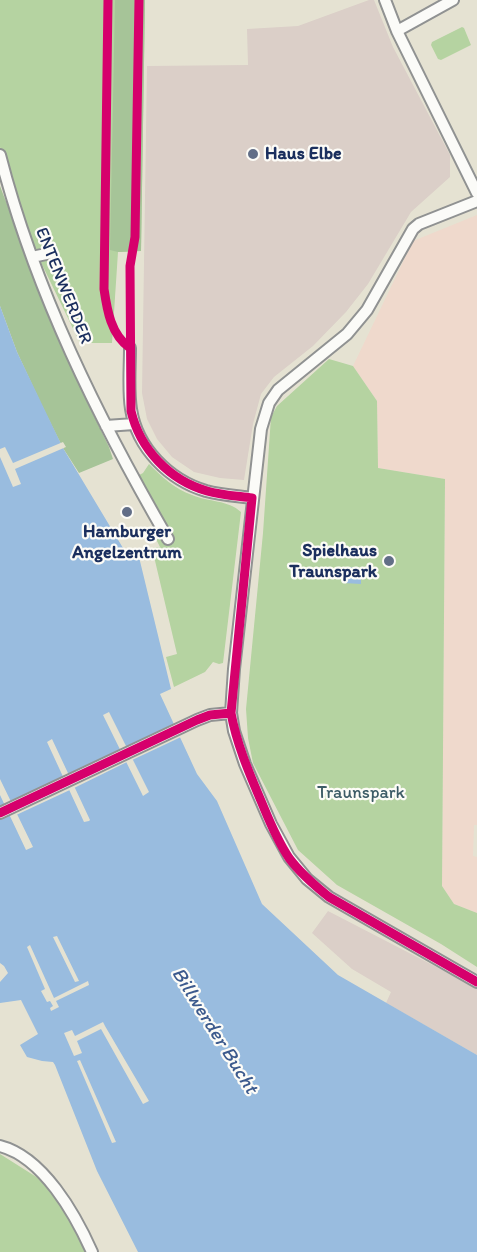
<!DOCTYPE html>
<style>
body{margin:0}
canvas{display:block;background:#e5e2d2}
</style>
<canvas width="477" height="1252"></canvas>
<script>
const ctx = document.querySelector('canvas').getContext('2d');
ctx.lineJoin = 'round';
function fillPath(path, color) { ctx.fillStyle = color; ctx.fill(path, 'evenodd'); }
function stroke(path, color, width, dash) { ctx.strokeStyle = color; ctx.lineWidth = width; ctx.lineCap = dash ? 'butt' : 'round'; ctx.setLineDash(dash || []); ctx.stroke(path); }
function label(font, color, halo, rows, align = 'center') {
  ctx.font = font + ' Itim,sans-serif'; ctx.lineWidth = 4.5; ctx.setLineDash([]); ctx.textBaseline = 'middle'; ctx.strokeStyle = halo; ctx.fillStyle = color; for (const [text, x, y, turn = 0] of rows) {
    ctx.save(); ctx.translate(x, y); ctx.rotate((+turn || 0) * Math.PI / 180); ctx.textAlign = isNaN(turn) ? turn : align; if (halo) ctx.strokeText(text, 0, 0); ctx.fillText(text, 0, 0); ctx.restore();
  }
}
const built = new Path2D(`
 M477,215V825H474L473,856L477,857V913L454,904L442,886L445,479L378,468L377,401L353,366L413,241Z`);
const industrial = new Path2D(`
 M369,0H374L393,47L450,155V177L411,212L368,284L346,312L313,346L274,377L261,394L253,424L244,480L220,478L194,472L172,457L157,439L147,419L142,393L147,66L248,65L247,29L298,26Z
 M328,911L477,988V1055L386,1003L391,992L352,969L312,933Z`);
const green = new Path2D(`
 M0,0H145L141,251L118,252L112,343H80L34,248L11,186L0,147Z
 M462,27L464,28L471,45L441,60L438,59L431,45L432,42Z
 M329,359L353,366L377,401L378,468L445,479L442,886L454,904L477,913V967L441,944L337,885L298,850L253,763L248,738L246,709L263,533L271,417L277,406Z
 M149,464C162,477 175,489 192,495C209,502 228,500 241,512L223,663L219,664L213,662L205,672L174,687L166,657L177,654L152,548L160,547L155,537L160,535L137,476L143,473Z
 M0,1154L38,1178L71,1215L87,1252H0Z`);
const forest = new Path2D(`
 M115,0H145L141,251L118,252L110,250Z
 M0,186L59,340L78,383L109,447L113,459L79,473L63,448L43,408L17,352L0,306Z`);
const water = new Path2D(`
 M0,306L17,352L63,448L129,558L139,557L171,689L160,694L197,774L217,801L262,904L338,975L477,1055V1252H138L97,1171L55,1065L53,1062L42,1061L27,1057L20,1045L38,1034L21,1000L0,1003V982L8,973L4,966L0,963V795L26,850L33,847L0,779ZM109,712L149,792L143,796L103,715ZM52,739L90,820L89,821L84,822L47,742Z
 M344,567L361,568V584L344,583Z`);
const pier = new Path2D(`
 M63,442L66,447L15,469L21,484L13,487L0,457V449L5,447L13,463Z
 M175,724L181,737L130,761L124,748Z
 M123,748L129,761L72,789L66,775Z
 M66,775L72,789L14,816L8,803Z
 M57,936L79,981L75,982L53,937Z
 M30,945L54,998L88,981L89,985L56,1001L59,1007L51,1011L50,1008L53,1006L50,1001L47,1002L41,991L45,989L27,947Z
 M103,1022L105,1026L149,1101L143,1104L101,1029L77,1041L82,1053L74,1056L64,1033L72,1030L75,1036Z
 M80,1060L116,1142L112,1143L77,1061Z`);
const street = new Path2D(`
 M385,0L397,31L477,193
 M397,31L453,0
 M0,155C35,291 98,418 168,539
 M477,201L419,224L413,229L367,310L347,334L278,390L269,403L261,429L234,669L231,713L234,731L245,764L271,824L289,857L307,879L329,897L477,982
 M32,257L51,253
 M130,348C130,368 128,390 131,409C137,448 169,480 206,491C221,495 237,496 252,498
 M106,426L134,424
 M0,813L197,720L210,715L231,713
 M0,1146C43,1157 75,1214 92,1252`);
const cycleway = new Path2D(`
 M108,0L104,289C107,310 111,335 130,348
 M139,0L135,237L130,266L131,411C140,449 169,480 207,491C221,495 237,496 252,498L231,713C237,746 251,777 264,808C271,825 279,843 289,858C300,873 314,885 329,897L477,982
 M0,813L197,720L210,715L231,713`);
const markers = [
 [253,154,6,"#626e87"],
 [127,512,6,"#626e87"],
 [389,561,6,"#626e87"]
];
const poiNames = [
 ["Haus Elbe",265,154],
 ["Hamburger",127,532,"center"],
 ["Angelzentrum",127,553,"center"],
 ["Spielhaus",377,551,"right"],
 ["Traunspark",377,572,"right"]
];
const streetNames = [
 ["ENTENWERDER",63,286,68]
];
const parkNames = [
 ["Traunspark",361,793]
];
const waterNames = [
 ["Billwerder Bucht",214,1031,58]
];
fillPath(built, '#efd9cc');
fillPath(industrial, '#dbcfc8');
fillPath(green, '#b5d3a1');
fillPath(forest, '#a6c498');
fillPath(water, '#99bcdf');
fillPath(pier, '#e5e2d2');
stroke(street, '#909292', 14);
stroke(street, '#fbfbf8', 10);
stroke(cycleway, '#d6006c', 9);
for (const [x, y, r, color] of markers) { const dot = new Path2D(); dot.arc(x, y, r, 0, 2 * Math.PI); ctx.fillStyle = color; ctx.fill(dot); stroke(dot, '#fdfcf7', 2); }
label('bold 18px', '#1b2f5e', '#fdfcf7', poiNames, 'left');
label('18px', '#1b2f5e', '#fdfcf7', streetNames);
label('18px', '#3d5c66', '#fdfcf7', parkNames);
label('italic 20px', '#3c5a8d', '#fdfcf7', waterNames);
</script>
